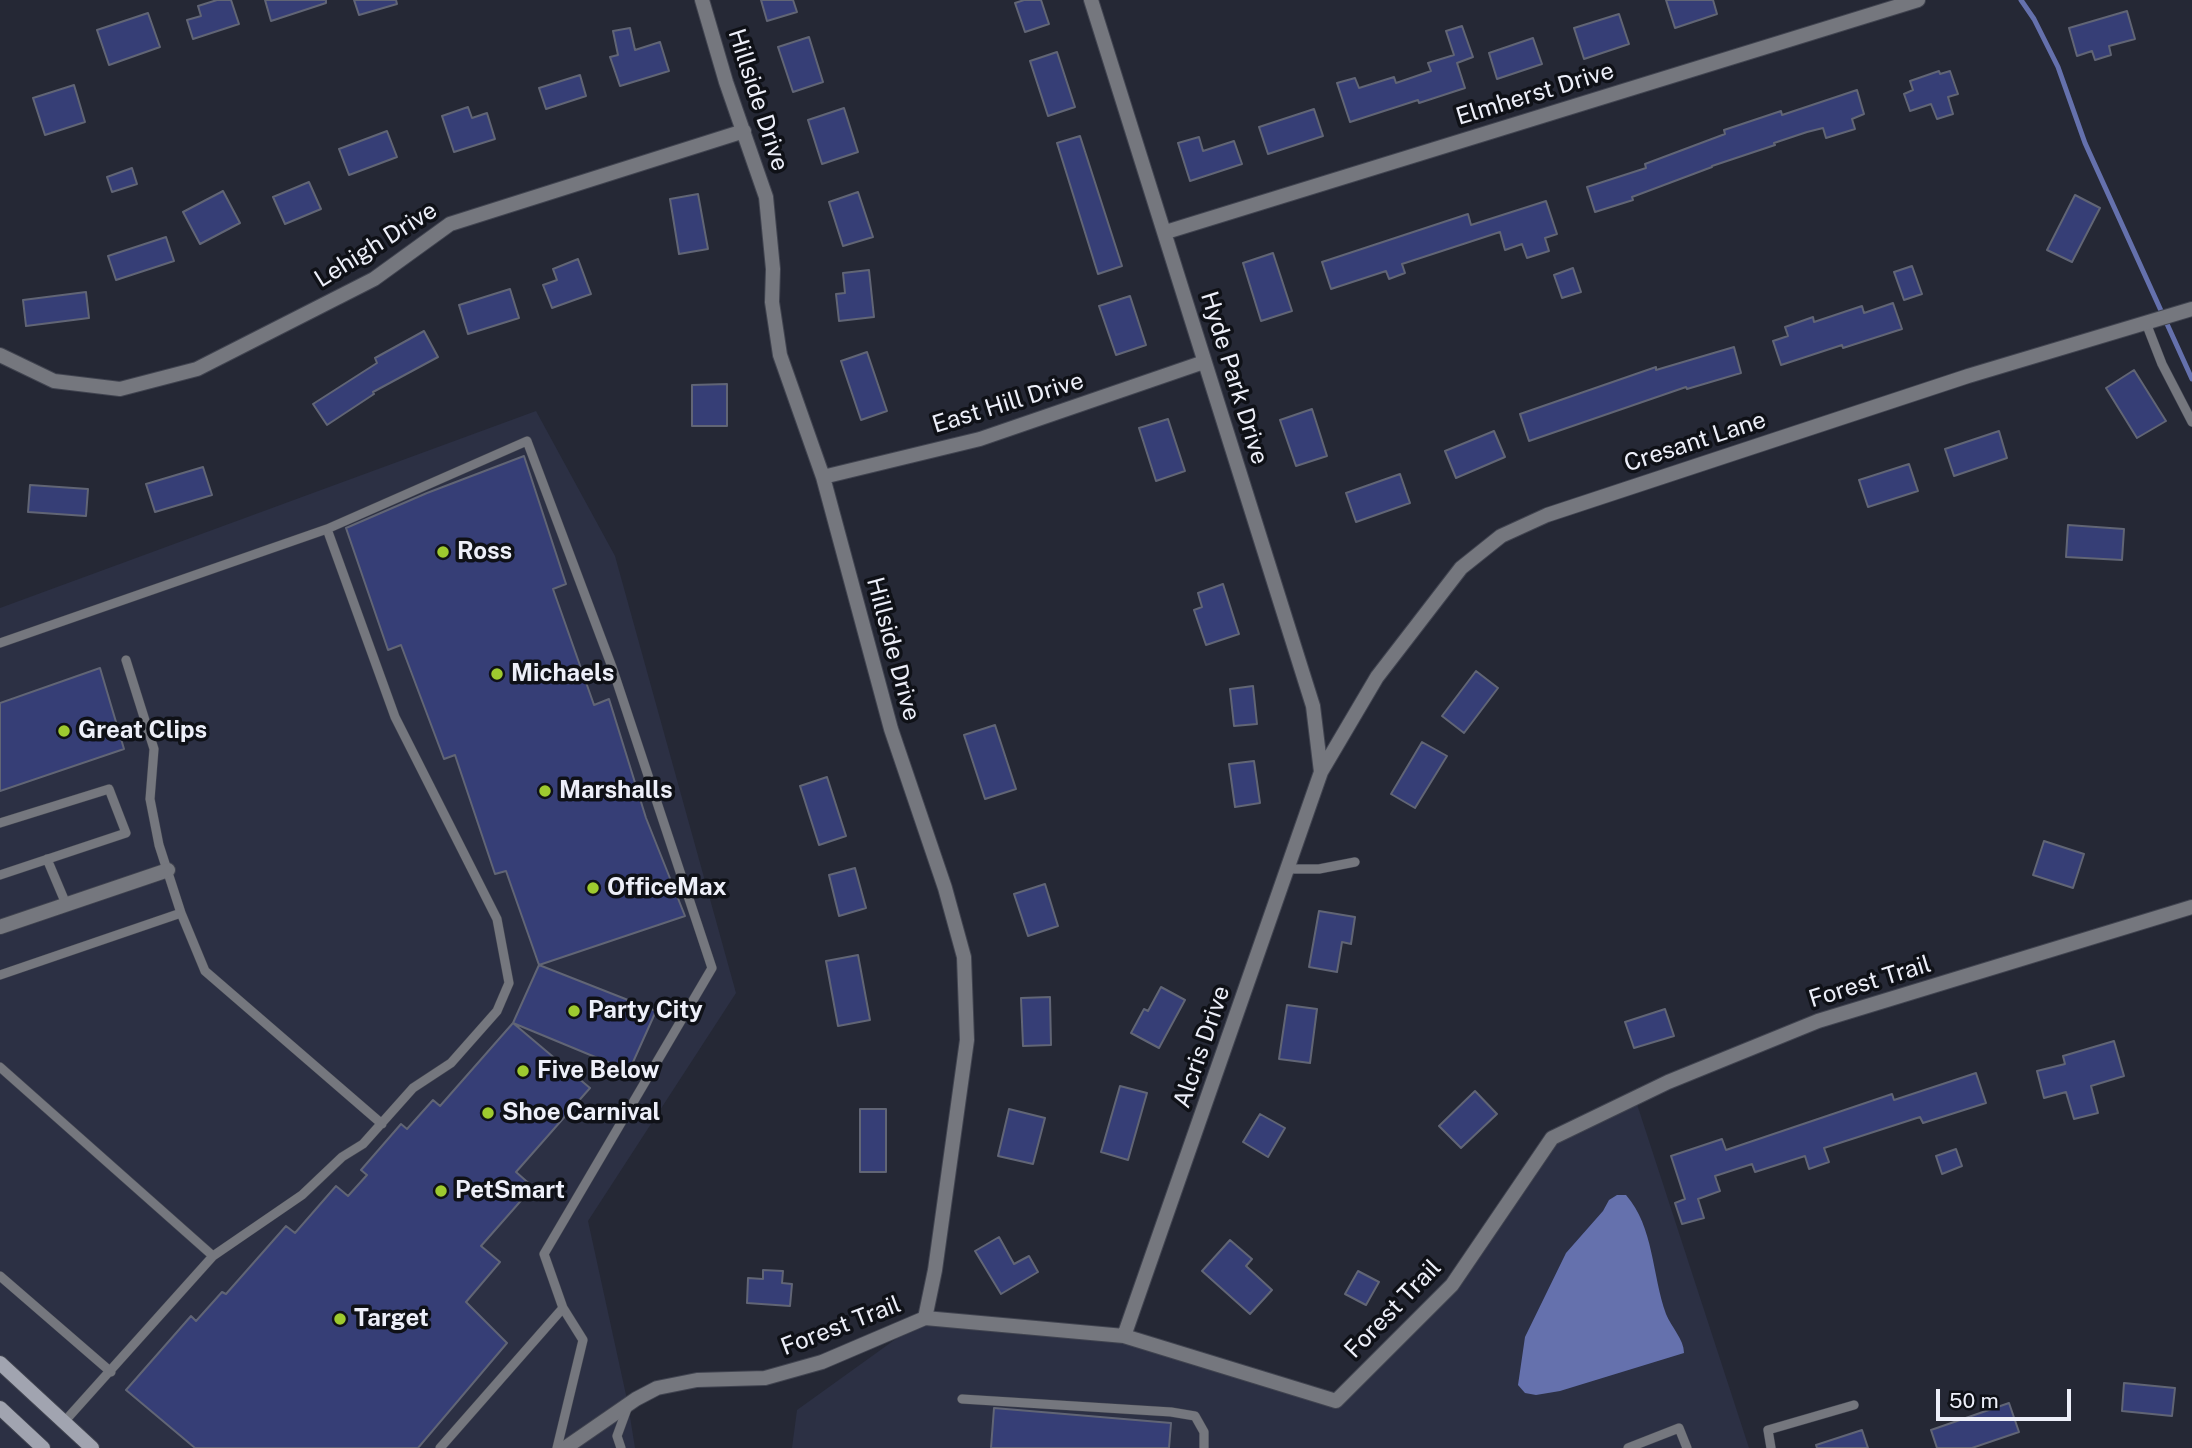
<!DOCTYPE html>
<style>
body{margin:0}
#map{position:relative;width:2192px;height:1448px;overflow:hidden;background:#252835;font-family:"Public Sans",sans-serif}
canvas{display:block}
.scale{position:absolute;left:1936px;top:1389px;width:135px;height:32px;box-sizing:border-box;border:4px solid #edeff9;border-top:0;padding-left:9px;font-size:21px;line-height:24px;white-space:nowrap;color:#edeff9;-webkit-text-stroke:5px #0f1117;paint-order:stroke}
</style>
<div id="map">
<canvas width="2192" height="1448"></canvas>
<div class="scale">50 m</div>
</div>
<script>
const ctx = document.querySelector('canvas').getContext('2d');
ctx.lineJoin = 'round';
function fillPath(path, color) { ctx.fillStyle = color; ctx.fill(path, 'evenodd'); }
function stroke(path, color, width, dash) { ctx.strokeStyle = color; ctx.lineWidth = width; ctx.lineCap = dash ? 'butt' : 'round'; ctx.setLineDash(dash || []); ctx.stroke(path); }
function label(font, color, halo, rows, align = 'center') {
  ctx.font = font + ' "Public Sans",sans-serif'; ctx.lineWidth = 7; ctx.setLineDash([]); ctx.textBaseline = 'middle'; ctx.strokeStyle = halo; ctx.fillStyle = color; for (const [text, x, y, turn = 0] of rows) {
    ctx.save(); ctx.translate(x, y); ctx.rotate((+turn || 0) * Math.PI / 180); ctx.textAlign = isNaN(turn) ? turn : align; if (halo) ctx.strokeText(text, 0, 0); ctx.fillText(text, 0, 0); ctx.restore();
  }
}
const built = new Path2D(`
 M536,411L615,556L736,993L588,1221L628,1404L635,1448H0V608Z
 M1635,1098L1749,1448H792L797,1410L925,1318L1124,1336L1336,1401L1452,1285L1552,1138Z`);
const water = new Path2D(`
 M1617,1195H1626C1654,1227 1652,1275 1666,1314C1671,1327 1684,1339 1684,1353L1560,1391L1536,1395L1525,1393L1518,1385L1525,1337L1566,1253L1603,1211L1609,1200Z`);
const stream = new Path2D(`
 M2021,0L2034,19L2058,67L2085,143L2192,379`);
const building = new Path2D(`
 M217,0H231L239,24L193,39L187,20L201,16L198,6Z
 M265,0H326V3L271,21Z
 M354,0H396L397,4L359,15Z
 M761,0H793L797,12L767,21Z
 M1024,0H1041L1049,24L1025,32L1015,3Z
 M1666,0H1713L1717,14L1675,28Z
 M2127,11L2135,39L2109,46L2111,55L2095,60L2092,51L2077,56L2069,28Z
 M148,13L160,47L109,65L97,30Z
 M1619,14L1629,44L1584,59L1574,28Z
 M1462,26L1473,57L1457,63L1465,88L1419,103L1418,100L1350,122L1337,83L1355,78L1359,88L1394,77L1396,83L1431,71L1428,63L1454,55L1446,31Z
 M630,28L635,50L660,42L669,71L620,86L610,57L618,55L613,31Z
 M809,37L823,82L793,92L778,47Z
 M1533,38L1542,64L1497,79L1489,53Z
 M1057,52L1075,107L1048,116L1030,61Z
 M1939,71L1940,74L1950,71L1958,94L1948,97L1953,114L1937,119L1931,104L1910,111L1904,94L1913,90L1910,81Z
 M580,75L586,96L546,109L539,88Z
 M74,85L85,122L45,135L33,98Z
 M1857,90L1864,114L1852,119L1855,129L1826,138L1823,128L1807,132L1774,143L1775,145L1712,166V167L1632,197L1633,200L1595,212L1587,187L1646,168L1645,164L1725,134L1724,130L1781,111L1782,115Z
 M468,107L472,118L487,113L495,139L454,152L442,116Z
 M844,108L858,152L822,164L808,120Z
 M1314,109L1323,136L1268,154L1259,127Z
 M387,131L397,157L349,175L339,149Z
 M1080,136L1122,266L1098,274L1057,143Z
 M1199,137L1203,151L1234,141L1242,164L1190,181L1178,143Z
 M132,168L137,184L112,192L107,177Z
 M309,182L321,209L285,224L273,197Z
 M223,191L240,223L200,244L183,212Z
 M858,192L873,237L843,246L829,202Z
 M698,194L708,249L679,254L670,199Z
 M2075,195L2100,208L2072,262L2047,250Z
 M1546,201L1557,234L1545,238L1549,251L1527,258L1522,244L1505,250L1500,232L1402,264L1405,273L1389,279L1386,271L1331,289L1322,262L1468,214L1471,225Z
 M166,237L174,261L116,280L108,256Z
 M1273,253L1292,311L1261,321L1243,263Z
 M578,259L591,294L552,308L543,285L557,280L553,269Z
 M1912,266L1922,294L1904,300L1894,272Z
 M1573,268L1581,292L1562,298L1554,275Z
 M869,270L874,317L839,321L836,294L845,293L843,273Z
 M510,289L519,318L468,334L459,305Z
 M86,292L89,318L26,326L23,300Z
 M1130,296L1146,345L1116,355L1099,306Z
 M1893,303L1902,329L1843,348L1842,345L1781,365L1773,341L1788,336L1785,327L1813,317L1814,322L1862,306L1864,313Z
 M424,331L438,357L373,392L374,394L327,425L313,404L377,363L375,358Z
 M1734,347L1741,373L1687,389L1686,387L1529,441L1520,414L1656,367V370Z
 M867,352L887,411L861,420L841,361Z
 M2134,370L2166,421L2137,438L2106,388Z
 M727,384V426H692V385Z
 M1312,409L1327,456L1296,466L1280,420Z
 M1168,419L1185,471L1156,481L1139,428Z
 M1494,431L1505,457L1456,478L1445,451Z
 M1999,431L2007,458L1954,476L1945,449Z
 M524,456L566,584L553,589L594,705L609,699L646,818L685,916L539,965L506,871L495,874L455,755L444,759L401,645L388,650L346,528L427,493Z
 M1909,464L1918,491L1868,507L1859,480Z
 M203,467L212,495L155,512L146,484Z
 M1400,474L1410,503L1356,522L1346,493Z
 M30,485L88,489L86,516L28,512Z
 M2068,525L2124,529L2122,560L2066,557Z
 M1223,584L1239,634L1206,645L1194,610L1202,607L1198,593Z
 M100,668L124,749L0,791V703Z
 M1476,671L1498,688L1464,733L1442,716Z
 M1253,686L1257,724L1234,726L1230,689Z
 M995,725L1016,789L985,799L964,735Z
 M1422,742L1447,756L1415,808L1391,794Z
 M1254,761L1260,803L1235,807L1229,764Z
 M827,777L846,836L819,845L800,786Z
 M2044,841L2084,854L2073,888L2033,875Z
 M855,868L866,908L839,916L829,875Z
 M1045,884L1058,926L1028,936L1014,894Z
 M1319,911L1355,917L1351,944L1342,942L1337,972L1309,967Z
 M858,955L870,1020L838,1026L826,961Z
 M539,965L656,1011L629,1071L513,1023Z
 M1161,987L1185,1000L1159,1048L1131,1033L1144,1009L1148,1011Z
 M1050,997L1051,1045L1023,1046L1021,998Z
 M1287,1005L1317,1009L1310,1063L1279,1059Z
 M1665,1009L1674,1036L1634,1048L1625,1022Z
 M513,1023L590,1088L516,1172L533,1187L481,1246L500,1262L466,1302L507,1343L418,1448H195L126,1390L191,1316L196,1321L222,1292L226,1294L286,1226L295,1233L336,1186L348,1196L367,1175L361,1170L401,1124L407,1129L433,1100L440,1106Z
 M2114,1041L2124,1076L2091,1086L2098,1113L2074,1119L2066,1092L2044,1098L2037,1071L2065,1064L2063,1056Z
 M1976,1073L1986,1103L1923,1123L1920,1117L1824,1148L1829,1162L1809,1169L1805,1156L1755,1172L1752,1164L1715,1176L1720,1191L1698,1199L1704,1218L1682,1224L1675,1203L1685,1199L1671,1156L1722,1139L1726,1150L1892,1094L1894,1100Z
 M1120,1086L1147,1093L1128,1160L1101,1152Z
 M1475,1091L1497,1114L1461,1148L1439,1126Z
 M860,1109H886V1172H860Z
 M1009,1109L1045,1118L1033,1164L998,1156Z
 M1260,1114L1285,1128L1268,1157L1243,1142Z
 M1956,1149L1962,1166L1942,1174L1936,1156Z
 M999,1237L1014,1264L1029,1256L1038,1272L1001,1294L975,1251Z
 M1230,1240L1252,1259L1246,1266L1272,1290L1250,1314L1202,1271Z
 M763,1270L783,1271L782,1283L792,1284L790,1306L747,1303L748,1278L763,1279Z
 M1358,1271L1379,1282L1366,1305L1345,1294Z
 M2124,1383L2175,1388L2172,1416L2122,1411Z
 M2009,1403L2019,1432L1972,1448H1937L1931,1430Z
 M994,1408L1171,1423L1169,1448H991Z
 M1862,1430L1868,1448H1817L1816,1445Z`);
const service = new Path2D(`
 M2146,323L2162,364L2192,422
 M0,643L327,529
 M126,660L154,749L150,799L159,845L181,913
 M0,823L109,789L126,833L0,875
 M47,859L66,904
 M1287,869H1319L1355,862
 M0,975L181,913L205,971L382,1124
 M0,1067L213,1256
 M0,1276L111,1372
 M962,1399L1171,1412L1195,1416L1204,1432V1448
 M64,1422L213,1256L302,1195L342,1157L363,1144L413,1088L451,1063L497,1011L509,983L497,919L395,717L327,529L527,441L612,667L712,968L544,1254L563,1308L583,1340L557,1448
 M440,1448L563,1308
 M621,1448L617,1436L628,1406
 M1628,1448L1679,1428L1687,1448
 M1771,1448L1768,1430L1854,1405`);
const minor = new Path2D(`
 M702,0L726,82L766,197L773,269L772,302L780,355L823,477L891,729L945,888L964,957L967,1040L935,1270L925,1318
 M1091,0L1313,706L1321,772
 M1166,232L1918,0
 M0,355L54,381L120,389L197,369L374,279L450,224L744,131
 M823,477L980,439L1204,362
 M0,927L168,870
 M1124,1336L1321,772L1377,677L1461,568L1501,536L1547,515L1968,376L2192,309
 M565,1448L636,1399L657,1388L697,1380L765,1378L822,1362L925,1318L1124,1336L1336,1401L1452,1285L1552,1138L1668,1082L1818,1021L2192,907`);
const secondary = new Path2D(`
 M0,1363L92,1448
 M0,1408L43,1448`);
const markers = [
 [443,552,7,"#9eca2f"],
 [497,674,7,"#9eca2f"],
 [64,731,7,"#9eca2f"],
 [545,791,7,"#9eca2f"],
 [593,888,7,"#9eca2f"],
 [574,1011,7,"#9eca2f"],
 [523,1071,7,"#9eca2f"],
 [488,1113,7,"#9eca2f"],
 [441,1191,7,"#9eca2f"],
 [340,1319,7,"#9eca2f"]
];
const streetNames = [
 ["Elmherst Drive",1535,94,-17],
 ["Hillside Drive",758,100,72],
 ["Lehigh Drive",376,245,-32],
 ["Hyde Park Drive",1234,378,73],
 ["East Hill Drive",1008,403,-17],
 ["Cresant Lane",1695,442,-18],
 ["Hillside Drive",893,649,75],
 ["Forest Trail",1870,982,-17],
 ["Alcris Drive",1202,1047,-71],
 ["Forest Trail",1393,1309,-46],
 ["Forest Trail",841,1326,-21]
];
const poiNames = [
 ["Ross",457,552],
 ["Michaels",511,674],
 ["Great Clips",78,731],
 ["Marshalls",559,791],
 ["OfficeMax",607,888],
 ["Party City",588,1011],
 ["Five Below",537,1071],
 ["Shoe Carnival",502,1113],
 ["PetSmart",455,1191],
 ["Target",354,1319]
];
fillPath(built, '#2c3044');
fillPath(water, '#6571ad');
stroke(stream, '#6571ad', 5);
fillPath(building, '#363e76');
stroke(building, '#616575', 2);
stroke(service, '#414450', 10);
stroke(minor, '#414450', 16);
stroke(secondary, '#414450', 16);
stroke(service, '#75777e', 9);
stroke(minor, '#75777e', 14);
stroke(secondary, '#a1a4b0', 14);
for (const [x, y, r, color] of markers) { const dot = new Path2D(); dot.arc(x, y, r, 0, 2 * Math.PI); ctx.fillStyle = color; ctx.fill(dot); stroke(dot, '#0f1117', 2.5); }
label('24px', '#edeff9', '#0f1117', streetNames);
label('bold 24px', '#edeff9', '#0f1117', poiNames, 'left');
</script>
